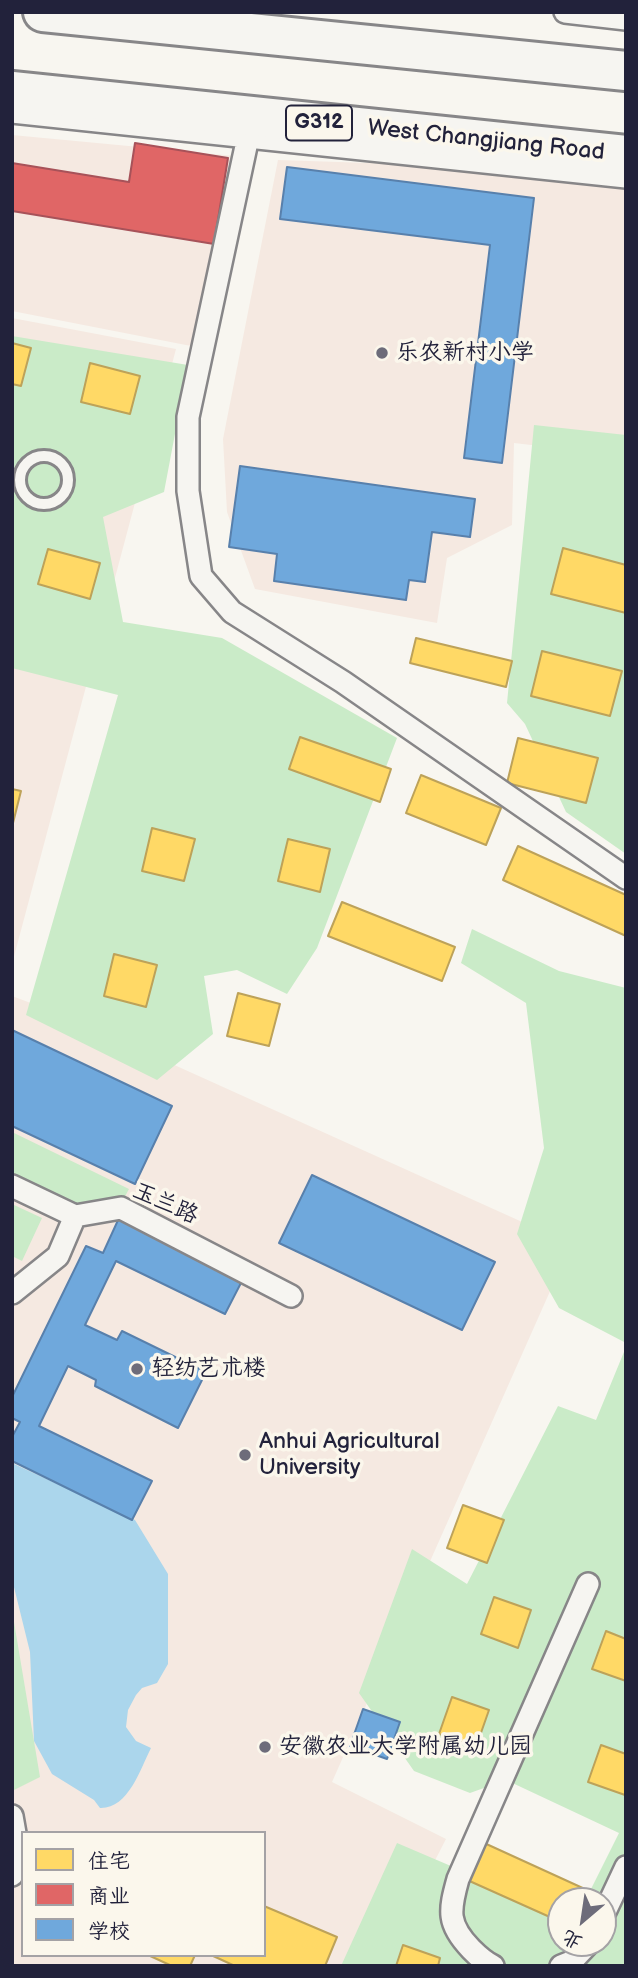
<!DOCTYPE html>
<meta charset="utf-8">
<style>
body{margin:0}
#map{position:relative;width:638px;height:1978px;overflow:hidden;background:#f8f6f0;font-family:"Balsamiq Sans","LXGW WenKai TC",sans-serif}
canvas{display:block}
.frame{position:absolute;inset:0;border:14px solid #22223b;pointer-events:none}
.legend{position:absolute;left:21px;top:1831px;width:245px;height:126px;box-sizing:border-box;background:#fbf7ec;border:2px solid #a4a2a5;margin:0;padding:9px 12px;list-style:none;font-size:21px;color:#22223b}
.legend li{display:flex;align-items:center;gap:14px;height:35px}
.legend b{width:35px;border:2px solid #a4a2a5}
.north{position:absolute;left:547px;top:1887px;width:70px;height:70px;box-sizing:border-box;background:#fbf7ec;border:2px solid #a4a2a5;border-radius:50%;rotate:209deg;font-size:19px;font-weight:700;line-height:28px;text-align:center;color:#22223b}
.north::after{content:'';display:block;margin:auto;width:24px;height:32px;background:#6d6c7a;clip-path:polygon(50% 0,100% 100%,50% 72%,0 100%)}
</style>
<div id="map">
<canvas width="638" height="1978"></canvas>
<div class="frame"></div>
<ul class="legend">
<li><b style="height:19px;background:#ffd966"></b>住宅</li>
<li><b style="height:19px;background:#e06666"></b>商业</li>
<li><b style="height:19px;background:#6fa8dc"></b>学校</li>
</ul>
<div class="north">北</div>
</div>
<script>
const ctx = document.querySelector('canvas').getContext('2d');
ctx.lineJoin = 'round';
function fillPath(path, color) { ctx.fillStyle = color; ctx.fill(path, 'evenodd'); }
function stroke(path, color, width, dash) { ctx.strokeStyle = color; ctx.lineWidth = width; ctx.lineCap = dash ? 'butt' : 'round'; ctx.setLineDash(dash || []); ctx.stroke(path); }
function label(font, color, halo, rows, align = 'center') {
  ctx.font = font + ' "Balsamiq Sans","LXGW WenKai TC",sans-serif'; ctx.lineWidth = 7; ctx.setLineDash([]); ctx.textBaseline = 'middle'; ctx.strokeStyle = halo; ctx.fillStyle = color; for (const [text, x, y, turn = 0] of rows) {
    ctx.save(); ctx.translate(x, y); ctx.rotate((+turn || 0) * Math.PI / 180); ctx.textAlign = isNaN(turn) ? turn : align; if (halo) ctx.strokeText(text, 0, 0); ctx.fillText(text, 0, 0); ctx.restore();
  }
}
const built = new Path2D(`
 M12,135L235,156L191,346L12,311Z
 M278,160L551,169L626,177V456L514,443L512,525L447,558L437,623L255,589L227,512L223,439Z
 M12,318L176,349L12,964Z
 M12,996L68,1017L571,1244L332,1782L446,1839L389,1950L378,1966H12ZM23,1833H264V1955H23Z`);
const green = new Path2D(`
 M12,336L188,365L164,492L103,517L123,622L222,638L397,738L317,948L287,994L237,970L204,976L213,1034L157,1080L26,1015L118,695L12,668Z
 M534,425L626,435V854L566,812L525,724L507,703Z
 M472,929L559,971L626,988V1343L559,1308L517,1234L544,1148L526,1003L461,963Z
 M12,1132L129,1189L122,1202L79,1206L12,1174Z
 M12,1204L42,1218L22,1261L12,1256Z
 M626,1347V1966H341L397,1843L561,1913V1943H603V1901H585L619,1833L506,1780L470,1793L414,1771L359,1693L412,1549L467,1584L558,1406L596,1420Z
 M12,1610L40,1777L12,1791Z`);
const water = new Path2D(`
 M12,1463L135,1520L168,1574V1664L157,1683L142,1688L136,1695L128,1710L126,1727L136,1741L151,1748C140,1770 128,1809 100,1808L94,1800L52,1774L34,1741L30,1652L12,1579Z`);
const homes = new Path2D(`
 M12,343L31,348L21,386L12,384Z
 M90,363L140,376L130,414L81,402Z
 M563,548L626,565V613L551,594Z
 M48,549L100,563L90,599L38,584Z
 M416,638L512,661L506,687L410,663Z
 M542,651L622,671L610,716L531,696Z
 M300,737L391,769L380,802L289,769Z
 M518,738L598,758L586,803L507,783Z
 M421,775L501,808L486,845L406,813Z
 M12,789L21,791L12,827Z
 M152,828L195,839L184,881L142,871Z
 M288,839L330,849L320,892L278,881Z
 M518,846L626,895V936L503,880Z
 M342,902L455,947L442,981L328,936Z
 M114,954L157,965L146,1007L104,996Z
 M238,993L280,1004L269,1046L227,1036Z
 M463,1505L504,1520L487,1563L447,1548Z
 M494,1597L531,1610L518,1648L481,1634Z
 M606,1631L626,1639V1681L592,1669Z
 M452,1697L489,1710L476,1747L439,1734Z
 M601,1745L626,1754L625,1795L588,1782Z
 M482,1842L598,1895L595,1901H561V1922L465,1879Z
 M264,1906L337,1937L325,1966H235L211,1955H264Z
 M403,1945L440,1958L438,1966H396Z
 M148,1955H195L190,1966H172Z`);
const shops = new Path2D(`
 M135,143L228,158L214,244L12,211V163L129,182Z`);
const schools = new Path2D(`
 M287,167L534,198L502,463L464,458L490,245L280,219Z
 M240,466L475,499L470,537L432,532L425,582L409,580L406,600L274,581L277,554L229,547Z
 M12,1030L172,1106L135,1184L12,1126Z
 M312,1175L495,1262L462,1330L279,1243Z
 M119,1218L243,1279L225,1314L116,1261L85,1325L117,1340L122,1331L206,1372L178,1428L95,1386L96,1380L68,1366L39,1426L152,1481L132,1520L12,1461V1437L20,1422L12,1418V1397L86,1246L103,1253Z
 M363,1709L400,1722L387,1759L350,1746Z`);
const lane = new Path2D(`
 M20 480a24 24 0 1 1 48 0a24 24 0 1 1-48 0Z`);
const street = new Path2D(`
 M565,12L626,19
 M12,112L626,177
 M248,137L188,417V491L201,576L232,612L343,682L626,878
 M12,1186L75,1216L121,1208L291,1296
 M12,1293L58,1256L75,1216
 M12,1816L19,1856L12,1875
 M603,1916L626,1867
 M493,1966C484,1962 478,1956 471,1949C447,1924 449,1911 458,1879L588,1584
 M561,1966L571,1962L589,1943`);
const highway = new Path2D(`
 M43,12L626,71
 M12,91L626,155`);
const markers = [
 [382,353,7,"#6d6c7a"],
 [137,1369,7,"#6d6c7a"],
 [245,1455,7,"#6d6c7a"],
 [265,1747,7,"#6d6c7a"]
];
const shields = [
 [319,123,66]
];
const shieldNames = [
 ["G312",319,123]
];
const streetNames = [
 ["West Changjiang Road",486,141,6],
 ["玉兰路",165,1204,24]
];
const poiNames = [
 ["乐农新村小学",396,353],
 ["轻纺艺术楼",151,1369],
 ["Anhui Agricultural",259,1442],
 ["University",259,1468],
 ["安徽农业大学附属幼儿园",279,1747]
];
fillPath(built, '#f5e9e1');
fillPath(green, '#caebc8');
fillPath(water, '#abd6ec');
fillPath(homes, '#ffd966');
stroke(homes, '#bda259', 2);
fillPath(shops, '#e06666');
stroke(shops, '#a75259', 2);
fillPath(schools, '#6fa8dc');
stroke(schools, '#5880ac', 2);
stroke(lane, '#878688', 16);
stroke(street, '#878688', 26);
stroke(highway, '#878688', 44);
stroke(lane, '#f6f5f1', 10);
stroke(street, '#f6f5f1', 21);
stroke(highway, '#f6f5f1', 38);
for (const [x, y, r, color] of markers) { const dot = new Path2D(); dot.arc(x, y, r, 0, 2 * Math.PI); ctx.fillStyle = color; ctx.fill(dot); stroke(dot, '#fbf7ec', 2.5); }
for (const [x, y, w] of shields) { const box = new Path2D(); box.roundRect(x - w / 2, y - 17.5, w, 35, 5); ctx.fillStyle = '#fbf7ec'; ctx.fill(box); stroke(box, '#22223b', 2); }
label('bold 21px', '#22223b', null, shieldNames);
label('23px', '#22223b', '#fbf7ec', streetNames);
label('23px', '#22223b', '#fbf7ec', poiNames, 'left');
</script>
